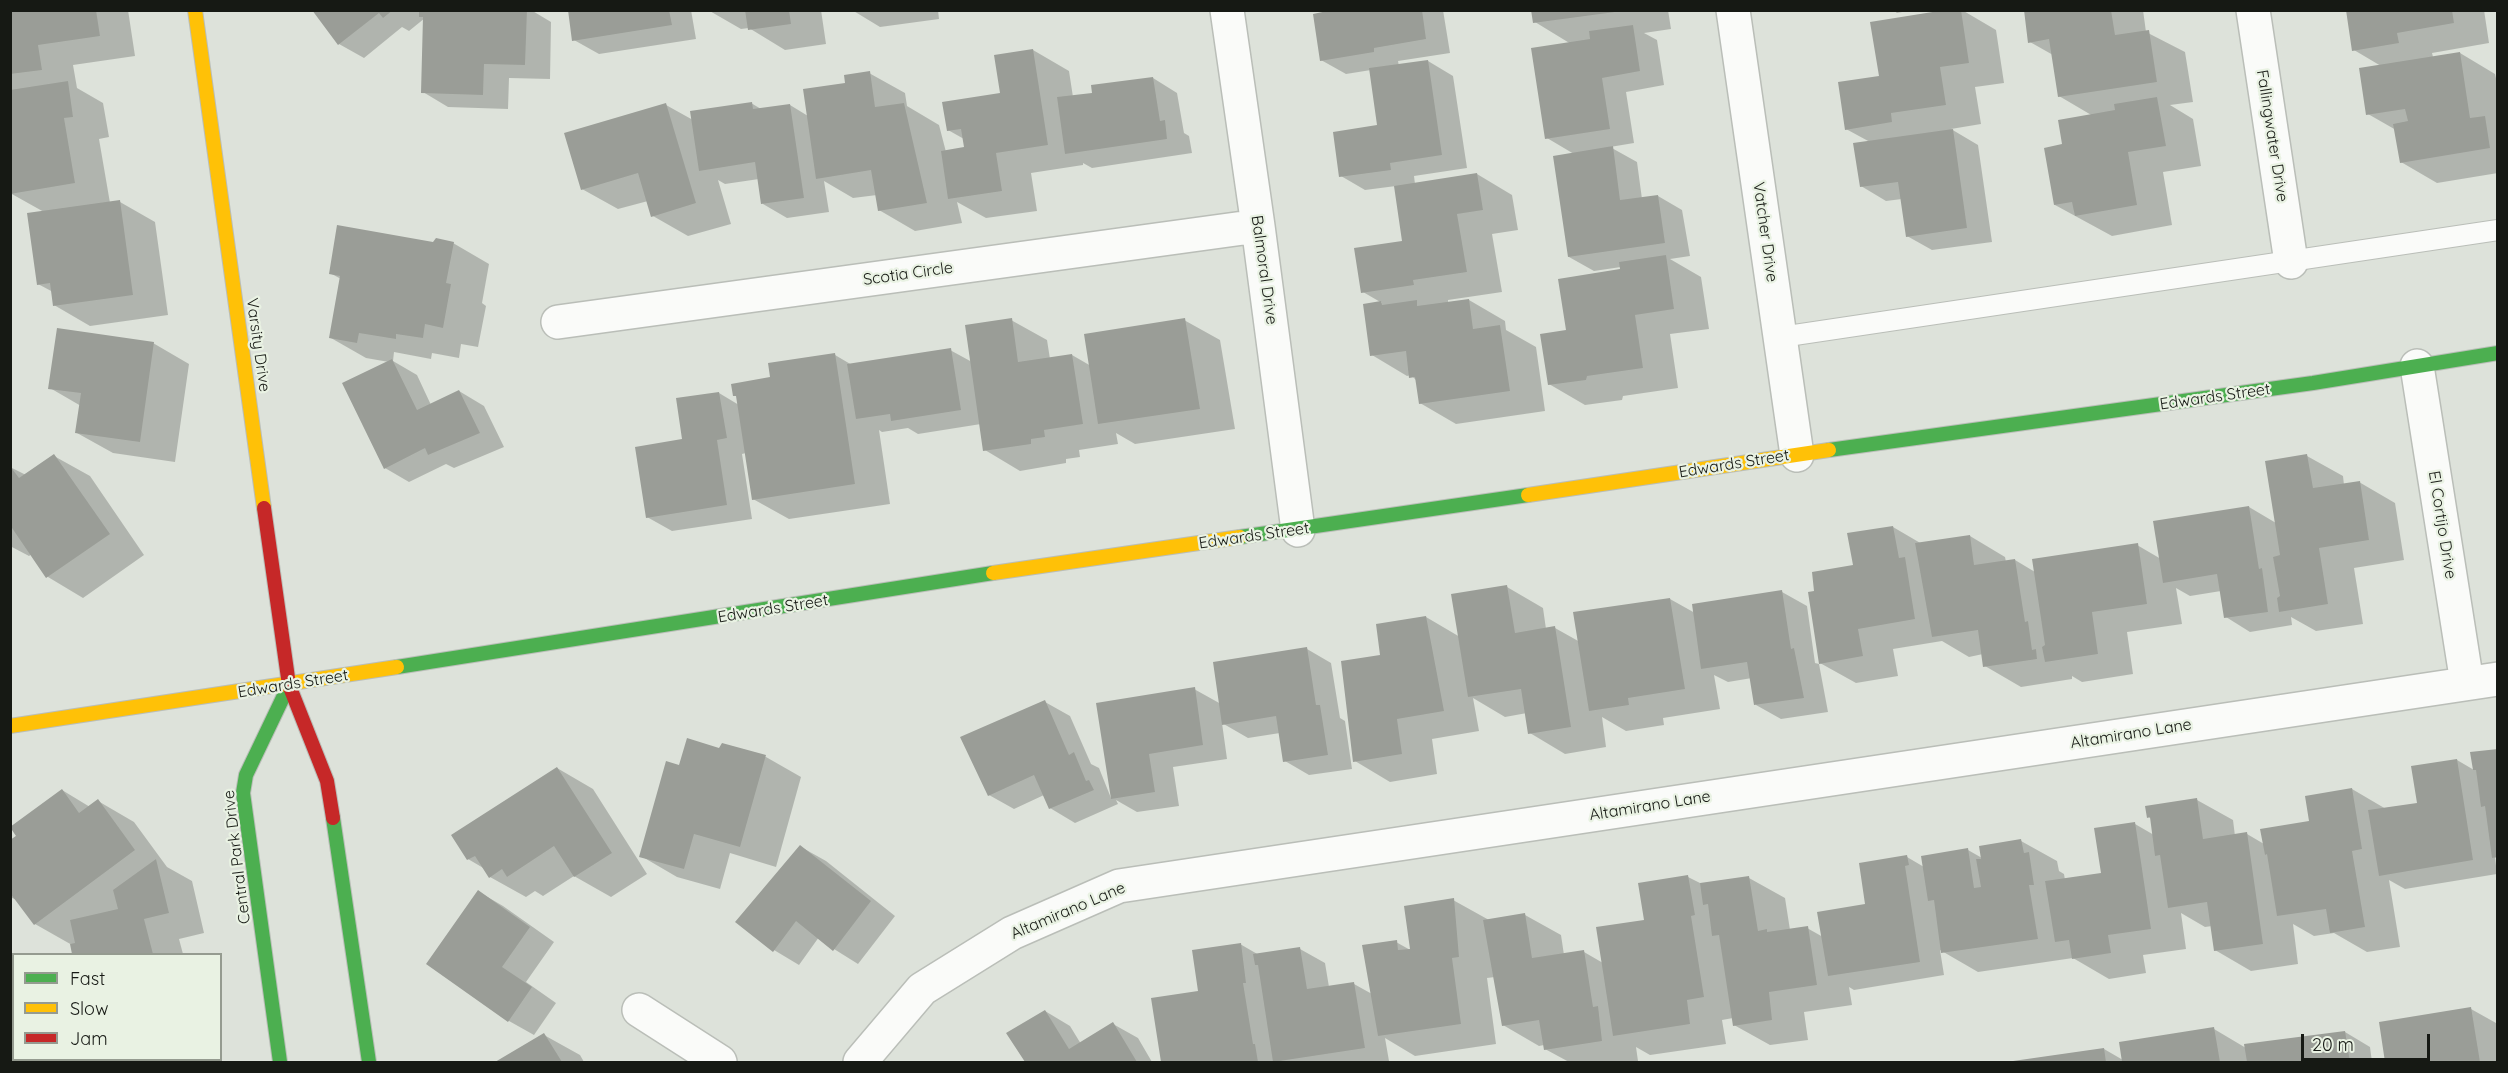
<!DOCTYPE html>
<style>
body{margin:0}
#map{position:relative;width:2508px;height:1073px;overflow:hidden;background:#dde2da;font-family:Quicksand,sans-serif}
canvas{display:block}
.frame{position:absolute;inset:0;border:12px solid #161914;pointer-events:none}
.legend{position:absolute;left:12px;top:953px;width:210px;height:108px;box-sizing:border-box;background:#e9f2e3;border:2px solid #959b90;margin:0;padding:8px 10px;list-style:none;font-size:18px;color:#161914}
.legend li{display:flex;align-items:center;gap:12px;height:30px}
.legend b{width:30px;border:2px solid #959b90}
.scale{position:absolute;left:2301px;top:1034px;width:129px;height:27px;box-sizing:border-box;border:3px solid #161914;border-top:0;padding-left:8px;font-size:18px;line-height:21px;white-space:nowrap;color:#161914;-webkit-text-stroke:4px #e9f2e3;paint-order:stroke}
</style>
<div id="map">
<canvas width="2508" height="1073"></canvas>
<div class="frame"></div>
<ul class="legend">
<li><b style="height:8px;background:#4caf50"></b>Fast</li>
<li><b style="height:8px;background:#ffc107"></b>Slow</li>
<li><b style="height:8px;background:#c62828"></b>Jam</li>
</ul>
<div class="scale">20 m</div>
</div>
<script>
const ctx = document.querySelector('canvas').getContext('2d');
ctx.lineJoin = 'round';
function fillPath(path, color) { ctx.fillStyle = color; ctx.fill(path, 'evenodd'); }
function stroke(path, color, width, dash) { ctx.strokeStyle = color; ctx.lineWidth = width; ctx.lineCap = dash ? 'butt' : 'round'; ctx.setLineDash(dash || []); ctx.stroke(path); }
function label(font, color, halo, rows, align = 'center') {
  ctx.font = font + ' Quicksand,sans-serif'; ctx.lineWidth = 4.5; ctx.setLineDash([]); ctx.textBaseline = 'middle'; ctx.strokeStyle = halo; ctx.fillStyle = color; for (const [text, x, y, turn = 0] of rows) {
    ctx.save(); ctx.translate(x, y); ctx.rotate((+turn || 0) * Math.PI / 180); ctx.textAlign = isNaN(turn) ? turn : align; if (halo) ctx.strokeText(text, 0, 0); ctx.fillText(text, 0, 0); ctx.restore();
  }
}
const shadow = new Path2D(`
 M10,10H128L135,56L73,65L77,88L103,103L109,137L99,139L110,203L120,202L155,222L168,315L90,326L54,305L53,292L38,284L44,212L10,193L14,91L10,89Z
 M314,10H531L551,22L550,79L509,78L508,109L448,107L423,92L425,18L409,31L402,27L364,58L339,44Z
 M569,10H691L696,39L599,54L574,40Z
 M708,10H821L826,44L785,50L749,28L741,29Z
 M852,10H938L939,19L880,27Z
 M1342,10H1443L1450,53L1398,61L1399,66L1428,61L1453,76L1467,168L1414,176L1415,184L1477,174L1512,195L1518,230L1492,234L1502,292L1448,300V303L1469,300L1505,321L1506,330L1536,347L1545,411L1456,424L1420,403L1417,381L1411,375L1407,376L1372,355L1364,305L1382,303L1363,292L1404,242L1396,186L1365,190L1341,176L1379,126L1371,70L1346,74L1321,60Z
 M1533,10H1668L1671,29L1644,33L1657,40L1664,85L1626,92L1634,143L1610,147L1637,162L1642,199L1658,196L1682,210L1690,256L1670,259L1701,277L1709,329L1670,334L1678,388L1623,396L1622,400L1585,405L1549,384L1622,271L1621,267L1594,271L1569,257L1574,154L1547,138L1571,44L1535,22Z
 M1893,10H1912L1897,13Z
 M1954,10H1962L1996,30L2004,83L1975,87L1981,124L1951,129L1978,145L1992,242L1932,250L1907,236L1902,199L1886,201L1861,186L1870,142L1846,129L1880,77Z
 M2025,10H2143L2146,32L2185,52L2193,102L2170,105L2193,119L2201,166L2163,172L2172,225L2112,236L2055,205L2064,146L2093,116L2059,96L2053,55L2030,42Z
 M2347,10H2484L2489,43L2432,53L2433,57L2460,53L2495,74L2498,87V173L2437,183L2401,162L2396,130L2368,114L2381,66L2354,50Z
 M1033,50L1069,71L1073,97L1094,94L1153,78L1177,93L1184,133L1189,136L1192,153L1092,168L1083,163V165L1031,173L1037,211L986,218L957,202L962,223L915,231L879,210L877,195L853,198L824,181L829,212L787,218L763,204L759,179L725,184L718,180L731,224L688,236L653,216L648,201L618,209L582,189L666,105L693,120L751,103L761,109L790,105L808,116L846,84L869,73L905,93L907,106L939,125L946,152L965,148L964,139L948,130L1002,95Z
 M433,243H453L489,264L482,303L486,306L478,347L461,344L459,358L432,353L431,359L394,352L393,361L417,375L431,405L459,391L484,406L504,447L454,468L446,464L409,482L385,468L389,362L366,358L331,338L341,279L330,273Z
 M1011,320L1047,340L1050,359L1072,355L1091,366L1184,320L1220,340L1235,429L1135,444L1116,433L1118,444L1079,450L1080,457L1066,459V463L1020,471L985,450L981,424L918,434L908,428L882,432L879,430L890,504L789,519L753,499L746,453L742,454L752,519L672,531L647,517L684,441L719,393L739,405L772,379L835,355L852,365L950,350L972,362Z
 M153,343L189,364L175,462L113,453L77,433L81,406L50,388Z
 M54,456L90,476L144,555L83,598L48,577L32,554L29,556L10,546V467L26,475Z
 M2307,456L2343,476L2344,485L2359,482L2395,503L2404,560L2354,568L2363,624L2316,631L2291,617L2292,625L2250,632L2226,617L2221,591L2190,596L2176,588L2182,624L2127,632L2133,674L2082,682L2072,676V679L2021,687L1985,666L1983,654L1969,657L1942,641L1893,649L1898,676L1856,683L1820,663L1816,592L1854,566L1893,527L1922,544L1970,536L2005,557L2006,562L2015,560L2035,572L2137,545L2161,559L2249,507L2276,523Z
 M1507,587L1543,608L1546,629L1555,628L1580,642L1670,599L1695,613L1782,592L1807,606L1815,663L1819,664L1828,712L1781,719L1756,705L1752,678L1728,682L1714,675L1720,709L1663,718L1664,725L1626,731L1602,717L1606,747L1565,754L1530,733L1527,713L1505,717L1473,698L1479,731L1432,739L1437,774L1390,782L1355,761L1382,656L1426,617L1460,637Z
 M1307,649L1331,663L1340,718L1345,721L1352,769L1309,775L1285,761L1280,733L1248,738L1222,723L1227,759L1173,767L1179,806L1137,812L1116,800L1118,804L1075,823L1050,808L1044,795L1014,809L989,795L1045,702L1070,716L1091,764L1099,768L1111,798L1194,689L1221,704Z
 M723,745L766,757L801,777L776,867L730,853L720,889L677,877L641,856L680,766L719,749Z
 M2498,750V859L2495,857L2497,874L2405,889L2389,880L2400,947L2367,952L2334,933L2314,936L2293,924L2298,964L2251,971L2215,950L2212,926L2205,927L2181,913L2186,949L2143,955L2146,973L2109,979L2073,958L1978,972L1940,950L1944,975L1854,990L1849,987L1852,1005L1804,1012L1808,1040L1770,1045L1734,1025L1733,1018L1722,1020L1726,1044L1650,1055L1636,1047L1638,1061L1626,1062H1569L1545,1049L1544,1045L1539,1046L1503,1025L1495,977L1487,978L1496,1044L1415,1056L1385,1038L1389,1061L1381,1062H1162L1153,999L1200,992L1240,944L1259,955L1300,949L1325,963L1329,987L1354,984L1372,994L1396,942L1412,951L1453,900L1489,920L1525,915L1561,935L1564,955L1584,952L1603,963L1688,877L1702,884L1749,878L1785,898L1790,930L1807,928L1823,937L1867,905L1907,857L1924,867L1968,850L1982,858L2021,841L2057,861L2059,871L2064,874L2065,880L2102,874L2135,824L2154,835L2152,819L2148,817L2197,800L2233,820L2235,836L2247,834L2264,844L2311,822L2352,789L2386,809L2418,804L2457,760L2474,770L2472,754Z
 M557,768L593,789L647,874L611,897L574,876L543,896L535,891L526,897L490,877L485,869L468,859Z
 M62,790L90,807L98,801L134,822L167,867L192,881L204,933L179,939L183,954H74L72,945L35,924L19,901L10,897V842Z
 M801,847L826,861L895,916L858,964L834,949L819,937L799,965L774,950L737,922Z
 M479,892L503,906L554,942L526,982L556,1003L534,1035L509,1021L428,964Z
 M2471,1009L2496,1023L2498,1062H2387L2380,1023Z
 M1045,1011L1070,1026L1081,1044L1113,1024L1138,1038L1152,1062H1027L1016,1044Z
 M2214,1029L2246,1048L2345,1032L2370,1047L2372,1062H2014L2104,1049L2123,1060Z
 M544,1035L580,1055L584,1062H498Z
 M73,1060H193V1062H73Z`);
const building = new Path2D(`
 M10,10H96L100,36L38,45L42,70L10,74Z
 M312,10H393L383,18L379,13L338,45Z
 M419,10H527L525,65L484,64L483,95L421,93L423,17H419Z
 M568,10H669L672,25L572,41Z
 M745,10H789L791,24L748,30Z
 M1332,10H1422L1426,39L1374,48V52L1320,61L1313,14Z
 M1531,10H1615V12L1533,23Z
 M1945,10H1961L1969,63L1940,67L1946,105L1891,113L1892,122L1845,130L1838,82L1879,76L1870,22Z
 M2024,10H2111L2115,35L2149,30L2157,82L2058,97L2049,39L2028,43Z
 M2346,10H2452L2454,23L2397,33L2399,43L2352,51Z
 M1633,25L1640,71L1602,78L1610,129L1545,139L1531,48L1590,39L1589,31Z
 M1033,49L1048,145L996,153L1002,191L948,199L941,151L964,147L961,129L947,131L942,102L1000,93L994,55Z
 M2460,52L2470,118L2485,116L2490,148L2400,163L2393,124L2408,121L2405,109L2366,115L2359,68Z
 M1428,60L1442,155L1390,163L1391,170L1339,177L1333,132L1377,125L1369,68Z
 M870,71L875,107L904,103L927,203L878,211L871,170L816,179L803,89L845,83L844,75Z
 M1153,77L1160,121L1165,120L1167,139L1065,154L1057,97L1092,93L1091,85Z
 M68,81L73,117L64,118L75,183L10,194V90Z
 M2157,97L2166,146L2128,152L2137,205L2075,216L2072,202L2054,205L2044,148L2062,144L2058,120L2115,110L2114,104Z
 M752,102L753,109L790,104L804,198L761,204L755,162L699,171L690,111Z
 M666,103L696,203L651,217L638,173L581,190L564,133Z
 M1953,129L1967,228L1906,237L1898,182L1860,187L1853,143Z
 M1613,146L1620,200L1658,195L1665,243L1568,257L1553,156Z
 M1477,173L1483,210L1457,214L1467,272L1413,280L1414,285L1361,293L1354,248L1402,241L1394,186Z
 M120,200L133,295L53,306L50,283L37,285L27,213Z
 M337,225L433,242L436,238L454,242L446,283L451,284L443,328L425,324L423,338L396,334V339L359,333L357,343L329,338L340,276L329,274Z
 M1666,255L1674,309L1635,315L1643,368L1587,376L1586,380L1548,385L1540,334L1566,330L1558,279L1620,269L1619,262Z
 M1469,299L1473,329L1500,325L1510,391L1419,404L1415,377L1409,378L1406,351L1370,356L1363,304L1381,301L1382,305L1417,300V306Z
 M1012,318L1018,362L1072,354L1083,424L1044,430L1045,437L1031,439V444L983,451L965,325Z
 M1185,318L1200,409L1098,424L1084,334Z
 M57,328L154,342L140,442L75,433L81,393L48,389Z
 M951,348L961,410L891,421L890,414L856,419L847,364Z
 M835,353L855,484L752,500L736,396H733L731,384L770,377L768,363Z
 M392,359L417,410L459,390L480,433L428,455L425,448L384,469L342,383Z
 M719,392L727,438L717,440L727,505L646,518L635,447L682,439L676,398Z
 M54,454L110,534L46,578L10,525V466L19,478Z
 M2307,454L2313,488L2360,481L2369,540L2319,548L2328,604L2279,612L2277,598L2280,596L2273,557L2280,555L2265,461Z
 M2249,506L2259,569L2262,568L2268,612L2224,618L2217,574L2163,583L2153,521Z
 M1893,526L1899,558L1905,557L1915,619L1858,629L1863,656L1819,664L1808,592L1814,591L1812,572L1853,565L1847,533Z
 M1970,535L1974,565L2015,559L2025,622L2028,621L2032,650L2036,649L2037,659L1983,667L1978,630L1932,637L1915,543Z
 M2138,543L2147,604L2092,612L2098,654L2045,662L2042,647L2045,645L2032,559Z
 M1507,585L1515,633L1555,626L1571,727L1528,734L1521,689L1468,697L1451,594Z
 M1782,590L1791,649L1794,648L1804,698L1754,705L1747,662L1701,669L1692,604Z
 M1670,598L1685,689L1628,698L1629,705L1589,711L1573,612Z
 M1426,616L1444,711L1397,719L1402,754L1353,762L1341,661L1380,655L1376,624Z
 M1307,647L1316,705H1320L1328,755L1283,762L1276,716L1222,725L1213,662Z
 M1195,687L1203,745L1149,754L1155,792L1111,799L1096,703Z
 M1045,700L1069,755L1074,752L1086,781L1089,780L1094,790L1049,809L1034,775L988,796L960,737Z
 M687,738L719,748L722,743L766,755L740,847L694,834L684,869L639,857L666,761L679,765Z
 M2498,749V857L2492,858L2485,806L2481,807L2476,770H2473L2470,752Z
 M2457,759L2473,860L2379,876L2368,810L2417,803L2411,766Z
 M557,767L612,853L574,877L554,846L507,877L502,869L489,878L475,856L467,860L451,835Z
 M2352,788L2362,849L2352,851L2365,927L2330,933L2326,909L2277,916L2267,854L2265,855L2260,829L2309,821L2305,796Z
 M62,789L79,813L98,799L135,850L34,925L10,893V840L16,836L10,827Z
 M2197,798L2203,839L2247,832L2263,944L2214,951L2207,902L2168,908L2160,855L2155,856L2150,817L2147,818L2145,806Z
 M2135,822L2151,929L2108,935L2111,953L2072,959L2069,940L2055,942L2045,881L2101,873L2094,828Z
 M2021,839L2024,853L2029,852L2034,885H2029L2038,939L1941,953L1934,900L1928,901L1921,856L1968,848L1974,888L1981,887L1976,859H1981L1979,846Z
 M800,845L871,901L833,951L796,921L773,952L735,922Z
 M1907,855L1909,865L1905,866L1920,962L1828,976L1817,912L1865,904L1859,863Z
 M156,859L169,913L144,919L153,954H72L70,944L75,943L70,920L118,909L113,890Z
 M1688,875L1695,915L1691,916L1704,997L1687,1000L1690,1024L1613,1036L1596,927L1644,920L1638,883Z
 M1749,876L1758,931L1767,929V932L1808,926L1817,985L1769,992L1772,1020L1733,1026L1719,935L1712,936L1708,904L1703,905L1700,883Z
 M478,890L530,927L502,967L532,987L508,1022L426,964Z
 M1454,898L1459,957L1452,958L1461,1024L1378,1036L1362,945L1397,940L1398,950L1410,949L1404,906Z
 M1525,913L1532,958L1584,950L1593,1007L1598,1006L1602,1041L1544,1050L1539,1020L1502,1026L1483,920Z
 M1241,943L1246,983H1243L1253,1044H1255L1258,1062H1161L1151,998L1198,991L1192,950Z
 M1300,947L1307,989L1354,982L1365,1048L1273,1062L1258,965H1255L1253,954Z
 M2471,1007L2480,1062H2385L2379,1022Z
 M1045,1010L1069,1049L1113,1022L1137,1062H1025L1006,1033Z
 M2214,1027L2220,1062H2122L2119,1042Z
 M2345,1031L2350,1062H2247L2244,1044Z
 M544,1033L562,1062H495Z
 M2104,1048L2106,1062H2013V1061Z
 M71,1060H171V1062H72Z`);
const lane = new Path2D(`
 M1781,337L2498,230`);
const street = new Path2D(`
 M1227,10L1258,226L1298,530
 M1733,10L1797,455
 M2253,10L2291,262
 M558,322L1258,226
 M2417,366L2467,683
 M639,1010L720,1062
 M860,1062L922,989L1012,933L1119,886L2498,679`);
const fast = new Path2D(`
 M1829,450L2313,383L2498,353
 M1240,537L1528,495
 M397,667L993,573
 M333,818L369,1062
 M280,1062L243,793L246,775L289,685`);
const slow = new Path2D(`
 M195,10L264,508
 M1528,495L1829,450
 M993,573L1240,537
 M10,726L397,667`);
const jam = new Path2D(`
 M264,508L289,685L327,781L333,818`);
const streetNames = [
 ["Fallingwater Drive",2272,136,81],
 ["Vatcher Drive",1765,232,82],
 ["Balmoral Drive",1264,270,82],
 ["Scotia Circle",908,274,-8],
 ["Varsity Drive",258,345,82],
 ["Edwards Street",2215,397,-8],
 ["Edwards Street",1734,464,-9],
 ["El Cortijo Drive",2442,525,81],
 ["Edwards Street",1254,536,-8],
 ["Edwards Street",773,609,-9],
 ["Edwards Street",293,684,-9],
 ["Altamirano Lane",2131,734,-9],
 ["Altamirano Lane",1650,806,-9],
 ["Central Park Drive",237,857,-97],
 ["Altamirano Lane",1068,911,-23]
];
fillPath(shadow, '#0003');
fillPath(building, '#9a9d97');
stroke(lane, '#babeb8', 22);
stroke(street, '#babeb8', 36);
stroke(fast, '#babeb8', 16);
stroke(slow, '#babeb8', 16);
stroke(jam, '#babeb8', 16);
stroke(lane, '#fafbf9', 20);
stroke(street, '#fafbf9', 33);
stroke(fast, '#4caf50', 14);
stroke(slow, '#ffc107', 14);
stroke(jam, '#c62828', 14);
label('16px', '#161914', '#e9f2e3', streetNames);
</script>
